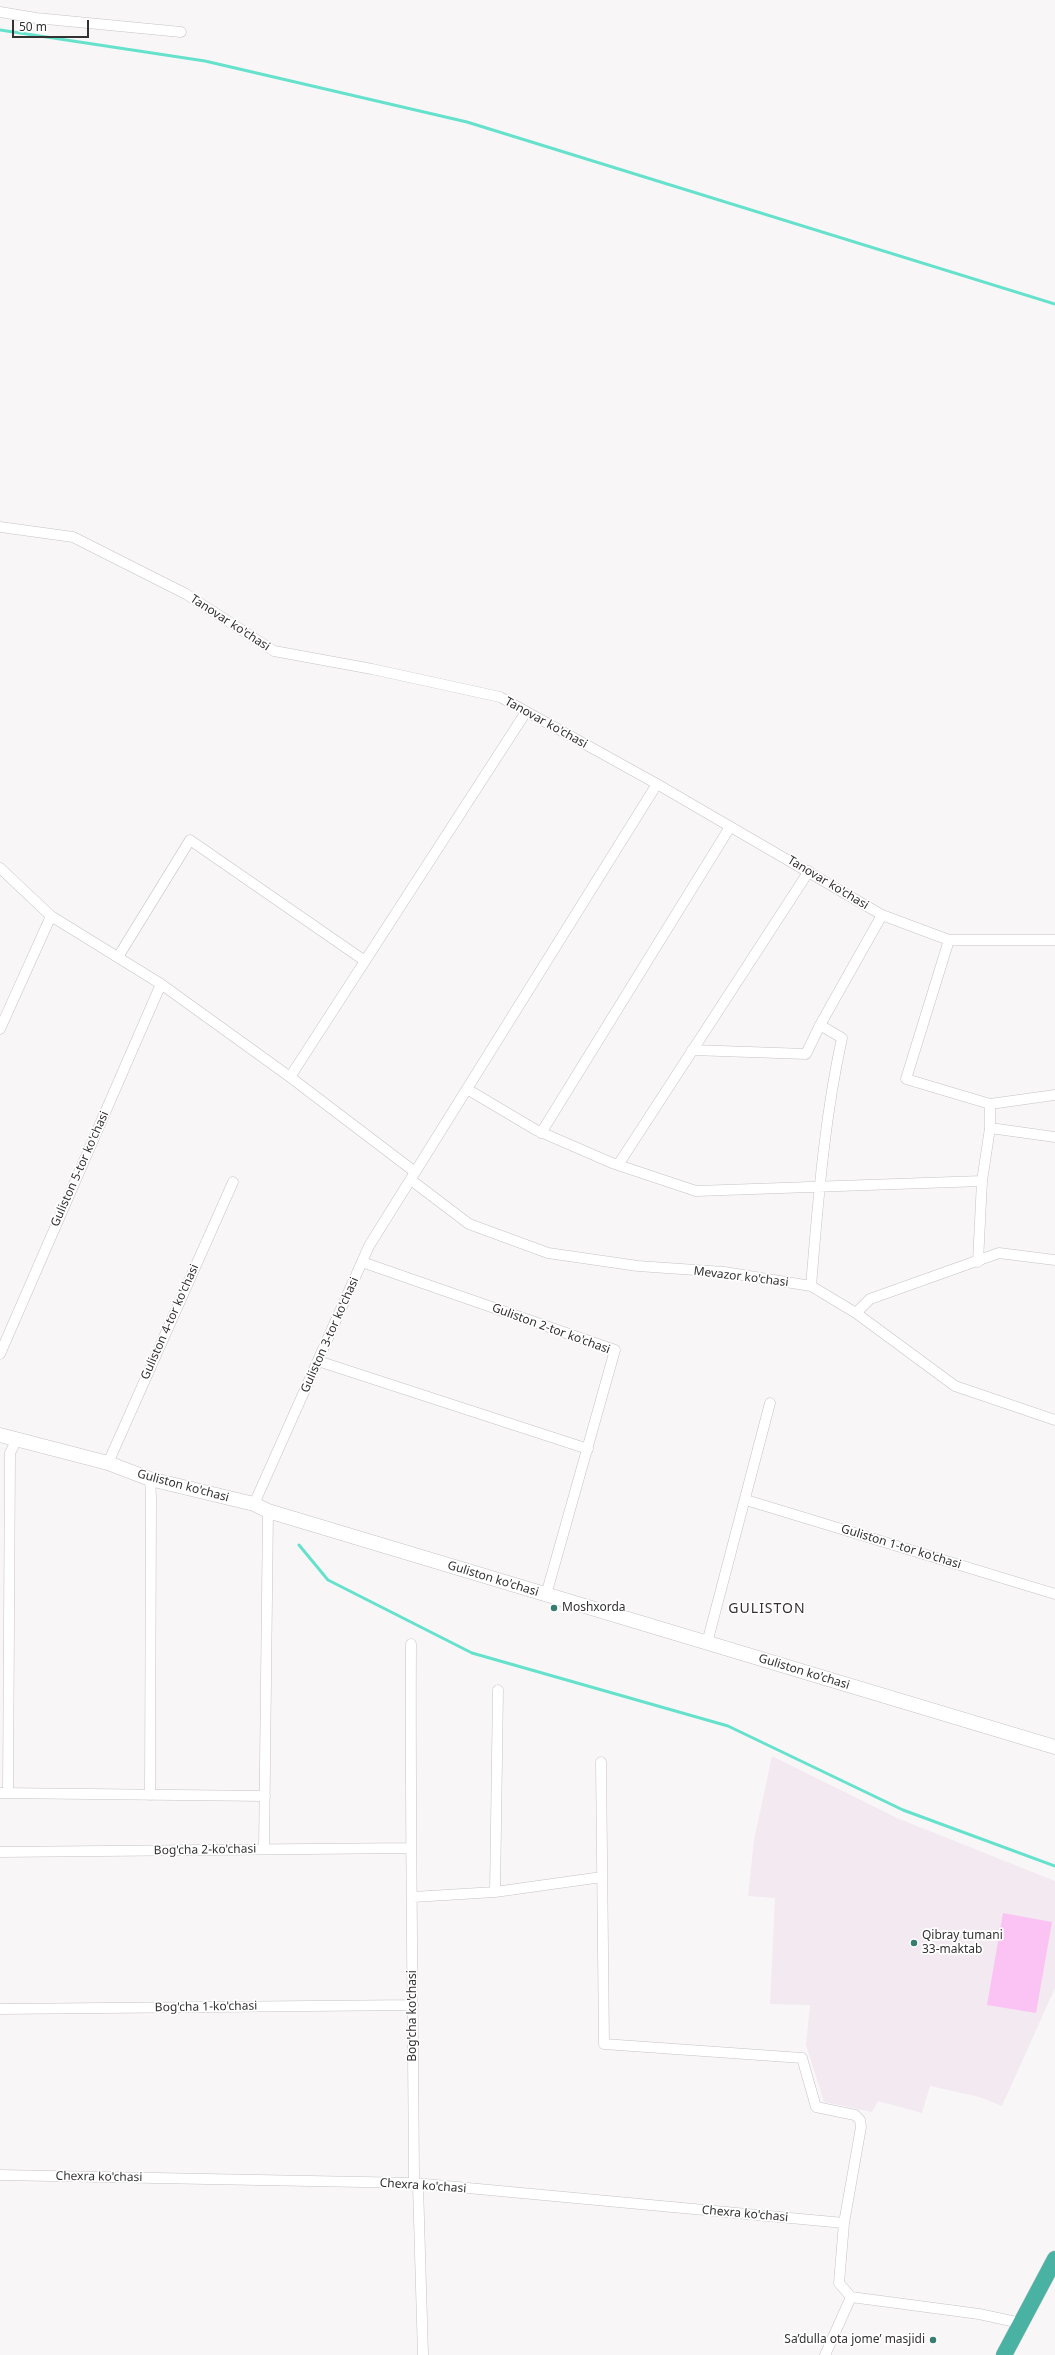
<!DOCTYPE html>
<meta charset="utf-8">
<style>
body{margin:0}
#map{position:relative;width:1055px;height:2355px;overflow:hidden;background:#f9f6f8;font-family:"Noto Sans",sans-serif}
canvas{display:block}
.scale{position:absolute;left:12px;top:20px;width:77px;height:18px;box-sizing:border-box;border:2px solid #333132;border-top:0;padding-left:5px;font-size:12px;line-height:14px;white-space:nowrap;color:#333132;-webkit-text-stroke:3px #fff;paint-order:stroke}
</style>
<div id="map">
<canvas width="1055" height="2355"></canvas>
<div class="scale">50 m</div>
</div>
<script>
const ctx = document.querySelector('canvas').getContext('2d');
ctx.lineJoin = 'round';
function fillPath(path, color) { ctx.fillStyle = color; ctx.fill(path, 'evenodd'); }
function stroke(path, color, width, dash) { ctx.strokeStyle = color; ctx.lineWidth = width; ctx.lineCap = dash ? 'butt' : 'round'; ctx.setLineDash(dash || []); ctx.stroke(path); }
function label(font, color, halo, rows, align = 'center') {
  ctx.font = font + ' "Noto Sans",sans-serif'; ctx.lineWidth = 3.5; ctx.setLineDash([]); ctx.textBaseline = 'middle'; ctx.strokeStyle = halo; ctx.fillStyle = color; for (const [text, x, y, turn = 0] of rows) {
    ctx.save(); ctx.translate(x, y); ctx.rotate((+turn || 0) * Math.PI / 180); ctx.textAlign = isNaN(turn) ? turn : align; if (halo) ctx.strokeText(text, 0, 0); ctx.fillText(text, 0, 0); ctx.restore();
  }
}
const built = new Path2D(`
 M772,1756L897,1818L1055,1881V1988L1002,2106L979,2097L930,2086L922,2113L878,2101L872,2112L824,2102L806,2045L810,2005L770,2004L775,1898L748,1896L754,1840Z`);
const green = new Path2D(`
 M1003,1913L1052,1922L1036,2013L987,2005Z`);
const stream = new Path2D(`
 M0,30L205,61L467,122L1055,304
 M299,1545L328,1580L472,1653L728,1726L903,1810L1055,1866`);
const minor = new Path2D(`
 M0,12L36,18L181,32
 M0,527L73,537L186,594L274,651L372,669L500,697L657,784L882,915L949,940H1055
 M0,868L51,916L161,984L290,1077L415,1172
 M949,940L906,1079L990,1104L1055,1095
 M118,957L190,840L365,961
 M0,1029L51,916
 M692,1050L806,1054L820,1025L882,915
 M290,1077L526,712
 M467,1089L536,1130L612,1163L696,1191L982,1181
 M990,1128L1055,1137
 M541,1133L730,827
 M618,1165L809,871
 M411,1180L469,1224L548,1253L638,1266L724,1272L811,1286L856,1313L955,1386L1055,1420
 M362,1262L615,1350L546,1595
 M978,1262L982,1181L990,1128V1104
 M811,1286C818,1203 824,1120 842,1038L820,1025
 M856,1313L870,1299L999,1253L1055,1260
 M0,1354L161,984
 M318,1361L588,1449
 M108,1463L233,1182
 M150,1479L151,1498L150,1795
 M746,1500L1055,1594
 M254,1504L369,1246L657,784
 M707,1643L770,1403
 M411,1644C410,1824 413,2004 414,2183
 M601,1762L604,2044L802,2058L816,2107L855,2115L860,2120L861,2127L844,2223L839,2283L851,2297L825,2355
 M0,1793L265,1796
 M8,1793L10,1453L17,1439
 M264,1849L268,1511
 M0,1852L410,1848
 M495,1892L498,1690
 M413,1897L495,1892L602,1877
 M0,2009L413,2005
 M0,2175L414,2183L844,2223
 M418,2185L423,2355
 M851,2297L979,2314L1021,2323`);
const secondary = new Path2D(`
 M0,1435L108,1463L150,1479L254,1504L268,1511L1055,1747`);
const trunk = new Path2D(`
 M1004,2355L1055,2259`);
const markers = [
 [554,1608,4,"#397d70"],
 [914,1943,4,"#397d70"],
 [933,2340,4,"#397d70"]
];
const streetNames = [
 ["Tanovar ko'chasi",230,623,33],
 ["Tanovar ko'chasi",546,723,29],
 ["Tanovar ko'chasi",828,883,31],
 ["Guliston 5-tor ko'chasi",80,1169,-66],
 ["Mevazor ko'chasi",741,1277,7],
 ["Guliston 4-tor ko'chasi",170,1322,-66],
 ["Guliston 2-tor ko'chasi",551,1329,20],
 ["Guliston 3-tor ko'chasi",330,1335,-66],
 ["Guliston ko'chasi",183,1486,15],
 ["Guliston 1-tor ko'chasi",901,1547,17],
 ["Guliston ko'chasi",493,1579,17],
 ["Guliston ko'chasi",804,1672,17],
 ["Bog'cha 2-ko'chasi",205,1850,-1],
 ["Bog'cha 1-ko'chasi",206,2007,-1],
 ["Bog'cha ko'chasi",413,2016,-90],
 ["Chexra ko'chasi",99,2177,1],
 ["Chexra ko'chasi",423,2186,4],
 ["Chexra ko'chasi",745,2214,5]
];
const poiNames = [
 ["Moshxorda",562,1608],
 ["Qibray tumani",922,1936],
 ["33-maktab",922,1950],
 ["Sa’dulla ota jome’ masjidi",925,2340,"right"]
];
const quarterNames = [
 ["GULISTON",767,1609]
];
fillPath(built, '#f3e9f1');
fillPath(green, '#fbc3f3');
stroke(stream, '#66e2cc', 3);
stroke(minor, '#c6c3c6', 11);
stroke(secondary, '#c6c3c6', 15);
stroke(trunk, '#d2d2d2', 17);
stroke(minor, '#fff', 10);
stroke(secondary, '#fff', 14);
stroke(trunk, '#4ab2a2', 16);
for (const [x, y, r, color] of markers) { const dot = new Path2D(); dot.arc(x, y, r, 0, 2 * Math.PI); ctx.fillStyle = color; ctx.fill(dot); stroke(dot, '#fff', 1.5); }
label('12px', '#333132', '#fff', streetNames);
label('12px', '#333132', '#fff', poiNames, 'left');
ctx.letterSpacing = '1px';
label('14px', '#333132', '#fff', quarterNames);
ctx.letterSpacing = '0px';
</script>
